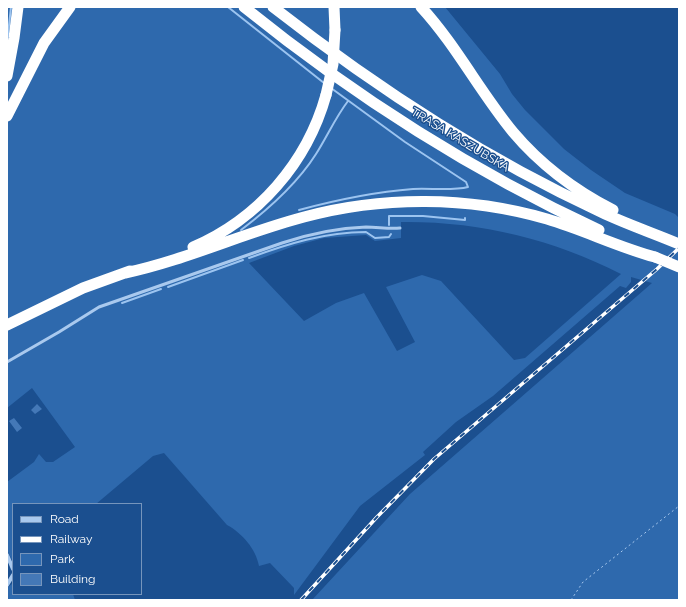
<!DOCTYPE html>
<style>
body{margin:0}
#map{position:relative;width:686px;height:607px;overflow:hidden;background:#1b4f8f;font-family:Raleway,sans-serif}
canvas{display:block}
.frame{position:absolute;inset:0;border:8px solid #fff;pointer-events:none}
.legend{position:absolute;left:12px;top:503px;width:130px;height:92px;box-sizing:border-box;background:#1b4f8f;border:1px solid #7695bc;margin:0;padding:5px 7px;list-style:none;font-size:12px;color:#fff}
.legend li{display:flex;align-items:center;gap:8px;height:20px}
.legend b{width:20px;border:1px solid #7695bc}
</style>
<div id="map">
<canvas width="686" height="607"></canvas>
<div class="frame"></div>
<ul class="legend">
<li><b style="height:5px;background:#a9c9ee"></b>Road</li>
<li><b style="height:5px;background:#fff"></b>Railway</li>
<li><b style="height:11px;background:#2e69ad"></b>Park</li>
<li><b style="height:11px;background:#4478b7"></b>Building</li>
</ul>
</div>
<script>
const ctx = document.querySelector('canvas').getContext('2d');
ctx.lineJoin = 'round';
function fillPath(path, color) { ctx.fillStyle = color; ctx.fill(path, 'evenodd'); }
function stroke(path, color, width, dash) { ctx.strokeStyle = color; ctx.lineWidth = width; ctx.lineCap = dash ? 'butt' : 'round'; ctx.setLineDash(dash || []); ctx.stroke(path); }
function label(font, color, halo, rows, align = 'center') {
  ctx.font = font + ' Raleway,sans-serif'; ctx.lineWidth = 3; ctx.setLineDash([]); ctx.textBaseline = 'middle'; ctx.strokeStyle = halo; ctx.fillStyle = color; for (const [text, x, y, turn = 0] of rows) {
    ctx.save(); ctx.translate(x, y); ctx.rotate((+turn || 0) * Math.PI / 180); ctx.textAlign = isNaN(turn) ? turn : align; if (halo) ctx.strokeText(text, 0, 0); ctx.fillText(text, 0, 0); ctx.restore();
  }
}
const green = new Path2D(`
 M7,7H445L500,74L512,94L525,110L564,149L591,170L625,193L675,214L679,218V600H312L410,494L652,283L631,277V282L626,288L620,286L493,396L456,422L423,452L425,455L360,506L294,595V588L270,563L259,566C256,549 242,533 227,525L164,453L153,456L96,504H13V562L7,550V482L34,462L39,454L46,462H53L75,447L32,388L7,408ZM401,222C479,221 552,239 621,274L525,358L514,360L441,281L422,275L386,287L415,342L397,351L364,293L336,303L304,321L249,263L294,246L324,238L366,235L375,241L401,238Z
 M13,583V594H73L75,600H7V588Z`);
const stream = new Path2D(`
 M228,7L324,83
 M7,43L11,7
 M299,210C336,200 374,192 413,189C430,188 453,191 468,187L466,182L405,142L331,88
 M389,225V216H423L465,220V218
 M241,230C270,208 297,184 316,154C327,137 335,118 348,101
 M249,258C287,244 325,232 366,232L375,238L389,237L391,234
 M168,287L243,260
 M122,303L161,289`);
const building = new Path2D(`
 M37,404L42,409L35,414L31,410Z
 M14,418L22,428L17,432L9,421Z`);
const path = new Path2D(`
 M571,600L583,582L679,506`);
const lane = new Path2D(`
 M7,362L59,332L99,307L282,243C309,234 338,228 366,227C378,227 388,229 400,228`);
const street = new Path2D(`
 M7,555L13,569
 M7,585L13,575`);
const highway = new Path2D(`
 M244,7C353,95 472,171 599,230
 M273,7C374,86 484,158 601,212C626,224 653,233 679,244
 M334,7L335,30
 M421,7C456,45 480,92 513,132C540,164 576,191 613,210
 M7,76L14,38L18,7
 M7,116L44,43L70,7
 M193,247C258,219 307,163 326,95
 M125,273C186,260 243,233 304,217C382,196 468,196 547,219C584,230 618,247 655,257
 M7,325L83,288L130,271`);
const rail = new Path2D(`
 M301,600L377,517L434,459L657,269L679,248`);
const highwayBridge = new Path2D(`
 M326,95L333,64L335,30
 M655,257L679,267`);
const streetNames = [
 ["TRASA KASZUBSKA",460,140,31]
];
fillPath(green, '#2e69ad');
stroke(stream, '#9cc4f0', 2);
fillPath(building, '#4478b7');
stroke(path, '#a9c9ee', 1, [2, 3]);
stroke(lane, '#a9c9ee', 3);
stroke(street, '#a9c9ee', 4);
stroke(highway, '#fff', 11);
stroke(rail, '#fff', 3.5);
stroke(rail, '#1b4f8f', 2, [6]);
stroke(highwayBridge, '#fff', 11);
label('12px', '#fff', '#1b4f8f', streetNames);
</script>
